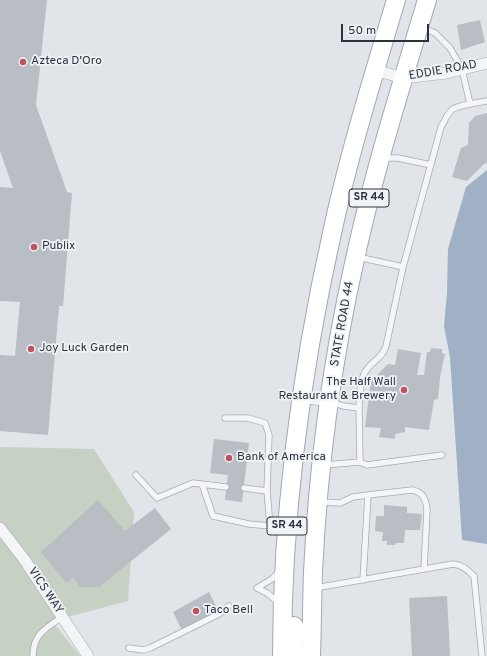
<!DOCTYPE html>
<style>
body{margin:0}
#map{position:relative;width:487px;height:656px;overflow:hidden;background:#e1e4e8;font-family:Overpass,sans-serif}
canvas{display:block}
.scale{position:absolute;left:341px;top:24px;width:88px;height:18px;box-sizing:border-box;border:2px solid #2b323e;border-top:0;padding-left:5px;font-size:12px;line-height:14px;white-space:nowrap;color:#2b323e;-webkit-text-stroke:3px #f0f3f6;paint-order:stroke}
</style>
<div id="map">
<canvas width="487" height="656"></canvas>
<div class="scale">50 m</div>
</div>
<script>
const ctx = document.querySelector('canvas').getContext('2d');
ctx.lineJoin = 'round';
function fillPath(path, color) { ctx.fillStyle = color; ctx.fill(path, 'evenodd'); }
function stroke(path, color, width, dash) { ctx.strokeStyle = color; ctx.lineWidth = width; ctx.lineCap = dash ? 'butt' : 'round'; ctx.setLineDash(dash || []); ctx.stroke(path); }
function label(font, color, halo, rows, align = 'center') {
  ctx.font = font + ' Overpass,sans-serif'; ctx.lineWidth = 3.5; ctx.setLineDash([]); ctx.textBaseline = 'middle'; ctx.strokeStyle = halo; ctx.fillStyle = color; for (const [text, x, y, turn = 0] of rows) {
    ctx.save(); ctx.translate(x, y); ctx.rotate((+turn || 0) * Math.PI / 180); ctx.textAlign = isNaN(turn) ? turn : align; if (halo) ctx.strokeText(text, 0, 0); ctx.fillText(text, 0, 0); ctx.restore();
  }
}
const green = new Path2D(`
 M0,447L94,449L134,512L128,601L52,621L80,656H0Z`);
const water = new Path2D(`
 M487,170V544L462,540L450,357L444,326L447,293L448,249L466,187Z`);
const building = new Path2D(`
 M0,0H47L36,105L67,192L72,193L63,306H59L48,435L0,431V355L15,356L20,302L0,301V187L13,188L0,151Z
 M480,20L485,42L461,50L457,25Z
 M487,113V163L484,164L467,181L452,177L461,148L468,145L469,123L475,116Z
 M431,348L442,349V353L445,354L440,377L438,399L434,400L429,430L405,427V432L395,434V439L379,437L381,428L365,427L371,381L388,364L395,365L398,349L421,353L417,375H424L427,352H430Z
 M214,439L249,443L242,502L225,500L228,475L210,473Z
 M98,500L125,531L155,508L171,529L99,587H80L73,577L66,583L41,552Z
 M384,505L407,507V513L422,514L420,530H405L404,543H396L395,545H387V541H382L383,532L375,531L376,516H384Z
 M209,592L218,610L182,630L173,612Z
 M447,596L450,656H412L409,598Z`);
const lane = new Path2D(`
 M421,27L435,33L450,48L462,69L470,104L487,101
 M382,158H398L431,165
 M358,257L403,267L441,127C451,109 449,108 470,104
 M332,402L343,406L359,408C360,396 359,378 368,368C375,359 382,358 386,346L403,267
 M359,408L360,462L367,465L442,455
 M324,465L360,462
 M136,475L157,498L193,483L226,487
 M202,484L213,516L249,524L270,526L267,491L269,435L265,423L248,418H225
 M244,488L267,491
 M320,502L340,503L353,497L368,495
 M363,580L368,495L412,490C423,492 426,499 427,510L424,569
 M257,588L272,579L280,571
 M257,588L267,593L278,602
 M315,588L453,564C463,565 467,570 474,576L482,656
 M129,648L143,650L150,648L219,614L229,606
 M33,656C33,634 46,628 62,617`);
const street = new Path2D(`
 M375,70L403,78L446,73L487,63
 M301,397L329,401
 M0,528L24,559L88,656`);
const primary = new Path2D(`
 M294,626L293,648L301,656
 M282,656C282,514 301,372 332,233C349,154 373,77 396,0
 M311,656C312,628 312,600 313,572C318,467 332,361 355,259C374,171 401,86 427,0`);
const markers = [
 [23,62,4,"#c05361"],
 [34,247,4,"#c05361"],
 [31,349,4,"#c05361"],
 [404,390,4,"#c05361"],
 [229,458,4,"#c05361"],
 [196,611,4,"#c05361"]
];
const shields = [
 [369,198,40],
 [287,526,40]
];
const shieldNames = [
 ["SR 44",369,198],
 ["SR 44",287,526]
];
const poiNames = [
 ["Azteca D'Oro",31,62],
 ["Publix",42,247],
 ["Joy Luck Garden",39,349],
 ["The Half Wall",396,383,"right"],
 ["Restaurant & Brewery",396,397,"right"],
 ["Bank of America",237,458],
 ["Taco Bell",204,611]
];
const streetNames = [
 ["EDDIE ROAD",443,71,-10],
 ["STATE ROAD 44",343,324,-80],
 ["VICS WAY",45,591,56]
];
fillPath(green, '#c6d1c3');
fillPath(water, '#a0b1c5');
fillPath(building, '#b9bdc4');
stroke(lane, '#a7abb2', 7);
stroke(street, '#a7abb2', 12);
stroke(primary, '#a2a8b3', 20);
stroke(lane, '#f3f5f7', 5.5);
stroke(street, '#f3f5f7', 11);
stroke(primary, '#fff', 18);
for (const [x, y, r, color] of markers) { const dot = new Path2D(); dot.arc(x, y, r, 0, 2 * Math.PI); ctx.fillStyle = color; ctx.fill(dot); stroke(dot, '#f0f3f6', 1.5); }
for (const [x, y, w] of shields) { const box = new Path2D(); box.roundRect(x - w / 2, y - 9, w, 18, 3); ctx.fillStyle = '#f0f3f6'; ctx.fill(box); stroke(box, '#2b323e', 1); }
label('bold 11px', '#2b323e', null, shieldNames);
label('12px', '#2b323e', '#f0f3f6', poiNames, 'left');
label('12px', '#2b323e', '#f0f3f6', streetNames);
</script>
